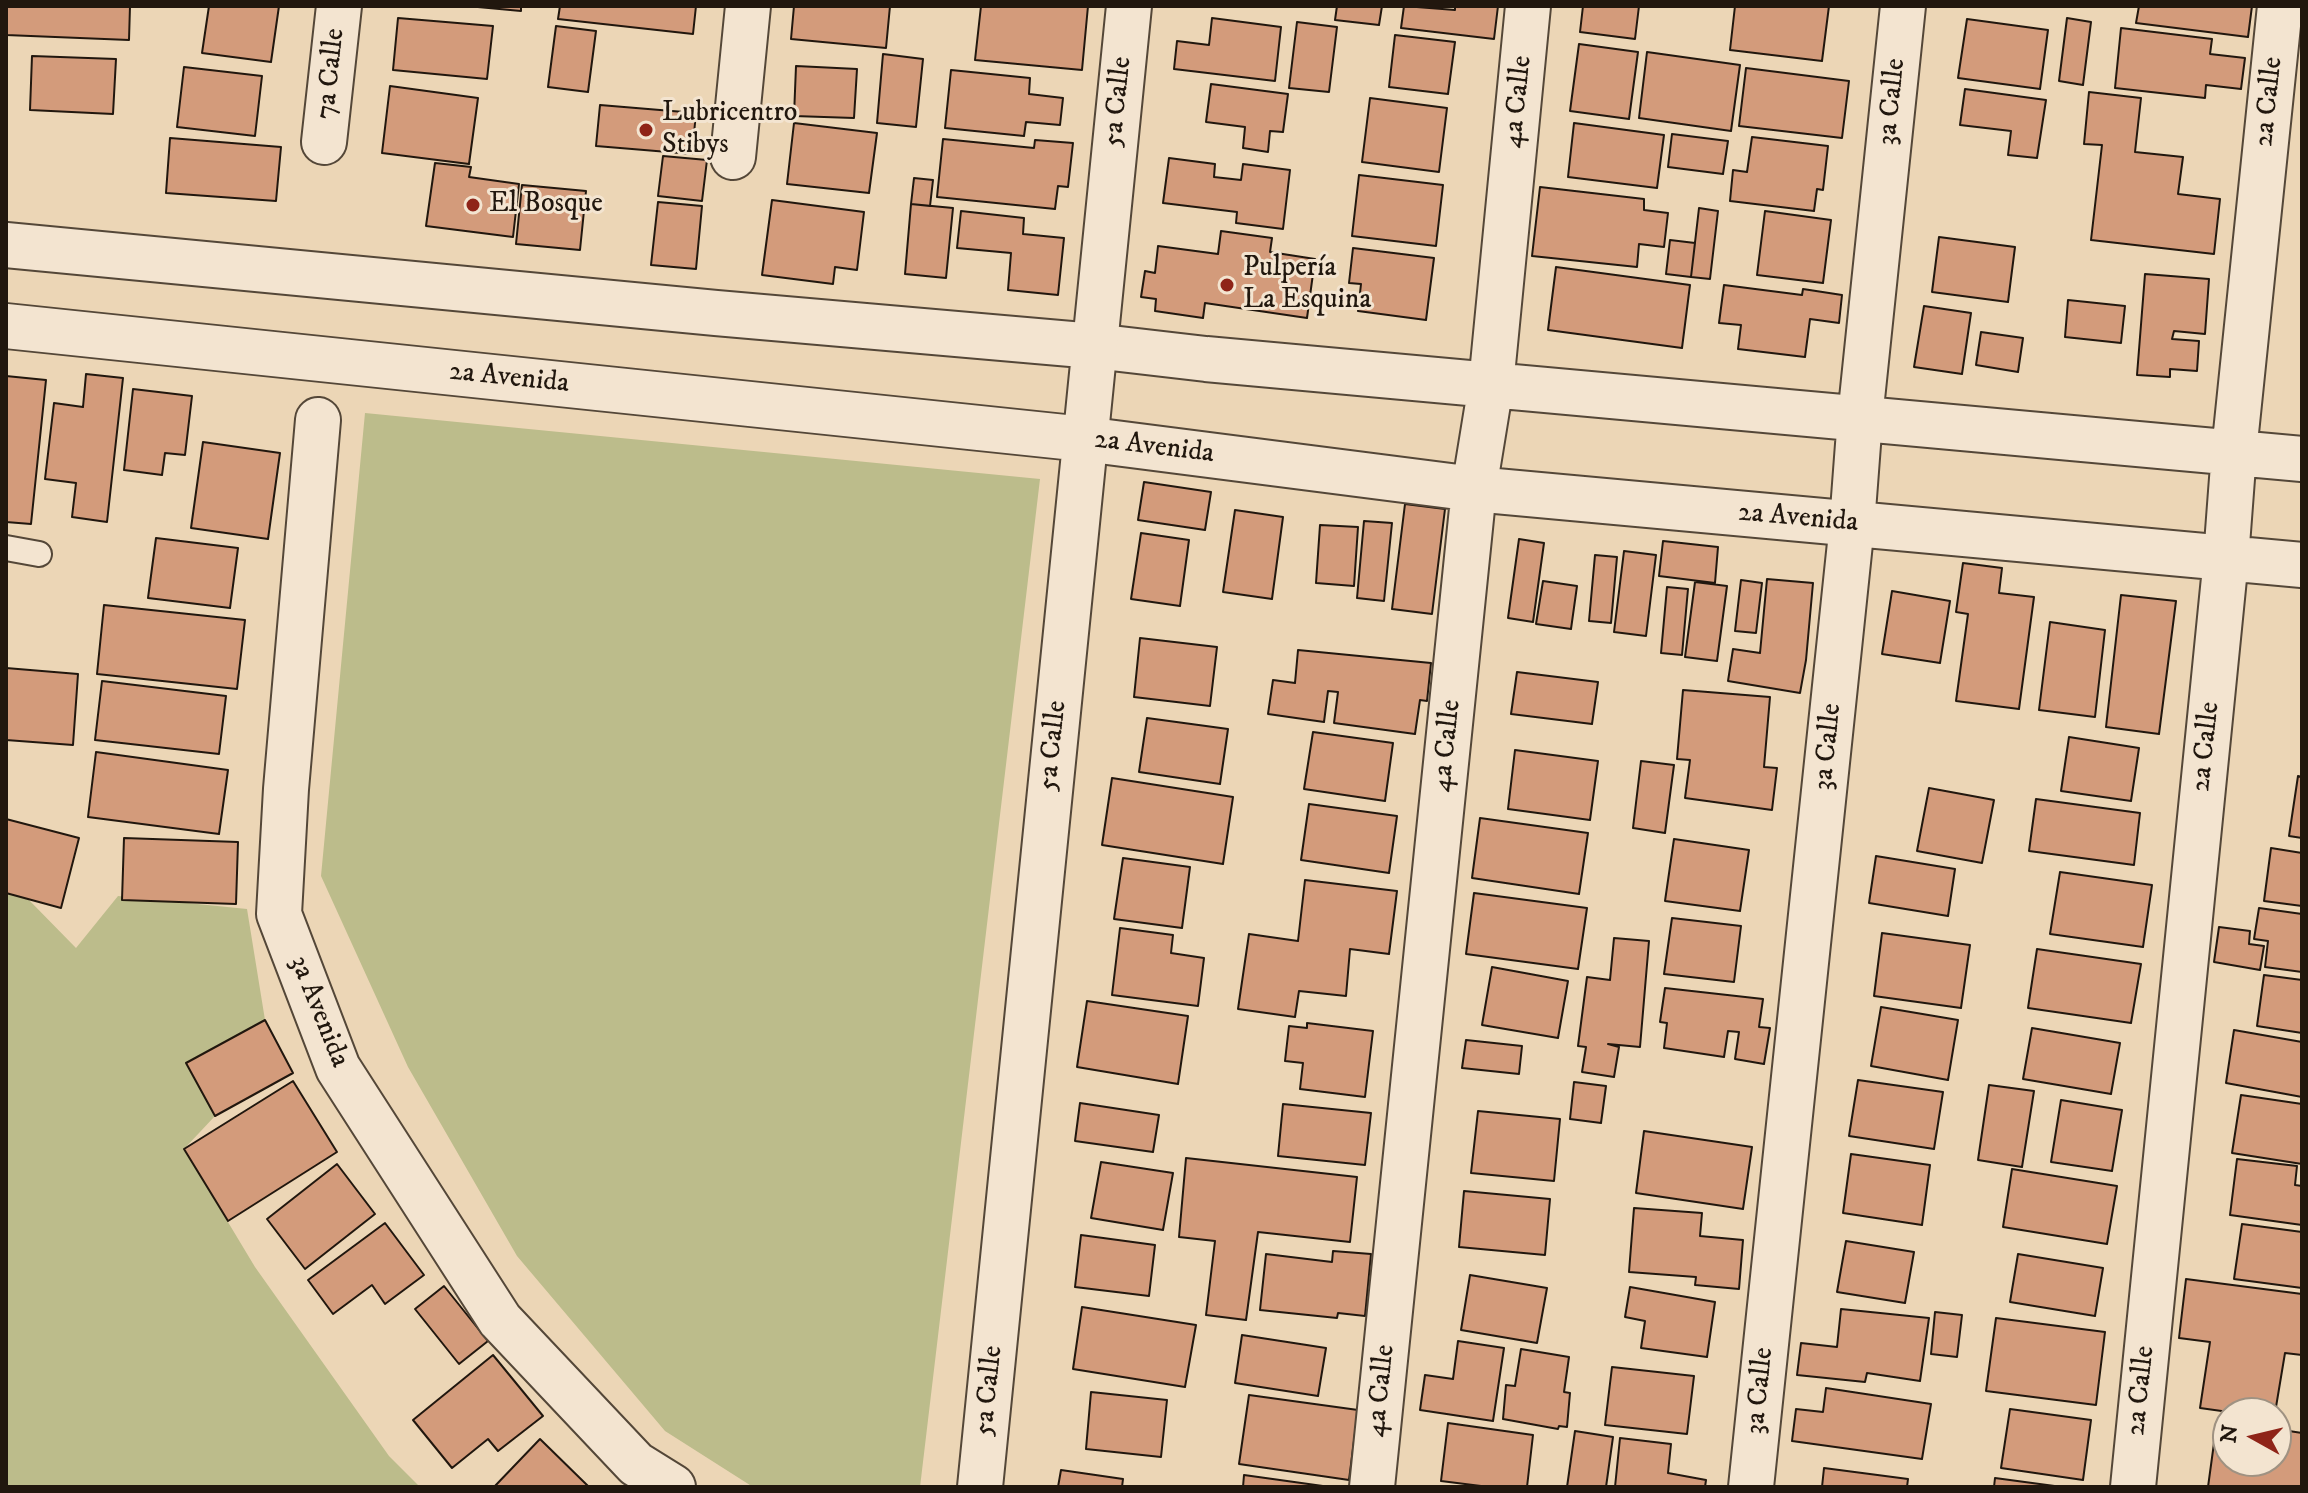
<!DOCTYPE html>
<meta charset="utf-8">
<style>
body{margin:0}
#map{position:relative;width:2308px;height:1493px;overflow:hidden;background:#ecd6b6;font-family:"IM FELL DW Pica",serif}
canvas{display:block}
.frame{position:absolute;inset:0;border:8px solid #21170e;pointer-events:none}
.north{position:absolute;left:2212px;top:1397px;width:80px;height:80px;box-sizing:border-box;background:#f3e4d0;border:2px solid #9f9282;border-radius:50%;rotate:278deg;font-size:22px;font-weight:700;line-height:32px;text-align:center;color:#21170e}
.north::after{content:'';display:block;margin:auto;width:28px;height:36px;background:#8f2418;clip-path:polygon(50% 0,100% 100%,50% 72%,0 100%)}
</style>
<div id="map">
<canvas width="2308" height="1493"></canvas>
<div class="frame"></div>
<div class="north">N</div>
</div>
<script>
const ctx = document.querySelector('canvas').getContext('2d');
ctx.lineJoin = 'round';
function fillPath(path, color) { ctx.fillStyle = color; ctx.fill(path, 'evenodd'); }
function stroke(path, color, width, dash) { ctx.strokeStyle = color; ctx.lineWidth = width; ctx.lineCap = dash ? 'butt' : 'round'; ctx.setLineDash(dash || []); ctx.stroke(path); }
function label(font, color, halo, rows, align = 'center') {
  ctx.font = font + ' "IM FELL DW Pica",serif'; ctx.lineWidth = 6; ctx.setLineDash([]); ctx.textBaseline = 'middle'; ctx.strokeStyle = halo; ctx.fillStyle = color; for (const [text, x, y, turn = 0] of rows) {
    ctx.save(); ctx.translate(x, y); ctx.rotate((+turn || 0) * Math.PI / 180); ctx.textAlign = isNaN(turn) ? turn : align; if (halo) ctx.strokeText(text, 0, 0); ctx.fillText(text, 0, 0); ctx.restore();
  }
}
const green = new Path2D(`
 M365,413L1040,479L920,1487H753L665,1431L517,1256L408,1067L321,876Z
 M6,893L28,899L76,948L118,896L247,909L265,1020L187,1063L215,1116L184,1149L255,1267L389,1456L420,1487H6Z`);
const building = new Path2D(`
 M6,6H130L129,40L6,35Z
 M209,6H279L271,62L202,53Z
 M467,6H521V11Z
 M560,6H696L693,34L558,19Z
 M794,6H890L886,48L791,39Z
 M981,6H1088L1082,70L975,60Z
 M1337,6H1382L1379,25L1335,20Z
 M1404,6L1455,10V6H1498L1494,39L1401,28Z
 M1583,6H1639L1635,39L1580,32Z
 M1735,6H1829L1822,61L1730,50Z
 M2139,6H2252L2248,37L2136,23Z
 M398,18L493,26L487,79L393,70Z
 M1212,18L1281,27L1275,81L1174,69L1177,41L1209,45Z
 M2067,18L2091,22L2083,85L2059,81Z
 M1967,19L2048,30L2040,89L1958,78Z
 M1297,22L1337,27L1329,92L1289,88Z
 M556,26L596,31L588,92L548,87Z
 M2121,28L2212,39L2210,54L2245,58L2241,89L2206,85L2205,98L2115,88Z
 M1395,35L1455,42L1448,94L1389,87Z
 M1579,44L1638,52L1629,119L1570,111Z
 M1647,52L1740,65L1731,131L1639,118Z
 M883,54L923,59L916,127L877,123Z
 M32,56L116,59L113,114L30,110Z
 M796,66L857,69L854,118L794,116Z
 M184,67L262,76L255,136L177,127Z
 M1746,68L1849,81L1842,138L1739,126Z
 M951,70L1030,78L1029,94L1063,98L1060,125L1026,122L1024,136L945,128Z
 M1211,84L1288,94L1283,132L1270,131L1268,152L1243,148L1245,127L1206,122Z
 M390,86L478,98L469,164L382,153Z
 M1965,89L2046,100L2037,158L2008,155L2011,131L1960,125Z
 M2089,92L2141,98L2135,152L2183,157L2178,194L2220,199L2214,254L2091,240L2102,145L2084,144Z
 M1370,98L1447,108L1439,172L1362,162Z
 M600,105L696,113L692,154L596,146Z
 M794,123L877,133L869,193L787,184Z
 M1574,123L1664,135L1657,188L1568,177Z
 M1672,134L1728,141L1723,174L1668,167Z
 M1752,137L1828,146L1823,190L1817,189L1814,211L1730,201L1733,170L1747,172Z
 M170,138L281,147L276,201L166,193Z
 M943,139L1034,148L1035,140L1073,143L1068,187L1058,186L1055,209L937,197Z
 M663,156L707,160L702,201L658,196Z
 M1169,158L1215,164L1214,177L1241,180L1243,164L1290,170L1283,229L1236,223L1237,212L1163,203Z
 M435,163L471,167L469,177L519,184L513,237L426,226Z
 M1359,175L1443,185L1436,246L1352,236Z
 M914,178L933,180L930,206L911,204Z
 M522,185L586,191L580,250L516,244Z
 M1540,187L1644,199V210L1668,213L1664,247L1639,244L1637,267L1532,256Z
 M772,200L864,212L857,270L835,267L833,284L762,275Z
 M658,202L702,206L696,269L651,265Z
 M911,204L953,208L946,278L905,274Z
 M1699,208L1718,211L1710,279L1691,277Z
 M961,211L1024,218L1023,234L1064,238L1058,295L1008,290L1011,253L957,248Z
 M1765,211L1831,220L1823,283L1757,275Z
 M1221,231L1272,238L1270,252L1315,259L1307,318L1205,303L1203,318L1155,311L1156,299L1141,297L1145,271L1155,273L1158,246L1218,254Z
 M1939,237L2015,247L2008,302L1932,292Z
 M1670,240L1695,243L1691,277L1666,274Z
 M1353,248L1434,258L1426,320L1358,311L1361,284L1349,283Z
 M1556,267L1690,285L1682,348L1548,330Z
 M2145,274L2209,279L2205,334L2174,331L2172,339L2199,341L2197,371L2170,369V377L2137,375Z
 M1724,285L1802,295L1803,289L1842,295L1839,323L1810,319L1805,357L1738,349L1741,325L1719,323Z
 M2068,300L2125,306L2121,343L2065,337Z
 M1924,306L1971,313L1962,374L1914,367Z
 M1981,332L2023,338L2018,372L1976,365Z
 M86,374L123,378L107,522L72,517L76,483L45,479L54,403L83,407Z
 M6,376L46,380L31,524L6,522Z
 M133,389L192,396L185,455L165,453L162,475L124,470Z
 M203,442L280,453L268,539L191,528Z
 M1144,482L1211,492L1205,530L1138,520Z
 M1405,504L1445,509L1432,614L1392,609Z
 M1235,510L1283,517L1272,599L1223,592Z
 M1364,521L1392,523L1384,601L1357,598Z
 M1320,525L1358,527L1354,586L1316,583Z
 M1141,533L1189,540L1180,606L1131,599Z
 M156,538L238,548L230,608L148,598Z
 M1519,539L1544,543L1533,622L1508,618Z
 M1663,541L1718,547L1715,583L1659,576Z
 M1624,551L1656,555L1646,636L1614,632Z
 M1595,555L1617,557L1611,623L1589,621Z
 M1963,563L2002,568L1999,593L2034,597L2019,709L1956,701L1968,614L1956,612Z
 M1767,579L1813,583L1806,660L1800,693L1728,681L1733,649L1760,653Z
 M1741,580L1762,583L1756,633L1735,631Z
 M1543,581L1577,586L1571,629L1536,624Z
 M1695,582L1727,586L1717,661L1685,657Z
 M1667,587L1688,589L1682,655L1661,653Z
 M1892,591L1950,601L1940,663L1882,654Z
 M2121,595L2176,601L2159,734L2106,727Z
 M104,605L245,620L237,689L97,674Z
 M2050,622L2105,630L2095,717L2039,710Z
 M1140,638L1217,647L1210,706L1134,697Z
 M1298,650L1431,663L1427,701L1420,700L1415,734L1334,723L1338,692L1328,691L1324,722L1268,714L1273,680L1295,683Z
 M6,668L78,674L73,745L6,740Z
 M1517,672L1598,682L1592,724L1511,714Z
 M102,681L226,696L219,754L95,740Z
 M1683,690L1770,697L1764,767L1777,768L1772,810L1685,798L1690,760L1677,759Z
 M1147,718L1228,729L1220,784L1139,772Z
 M1313,732L1393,743L1385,801L1304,789Z
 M2069,737L2139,748L2131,801L2061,791Z
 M1515,750L1598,761L1590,820L1508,809Z
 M96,752L228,770L219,834L88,817Z
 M1641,761L1674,765L1665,833L1633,828Z
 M2298,776L2302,777V838L2289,836Z
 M1112,778L1233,797L1223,864L1102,845Z
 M1929,788L1994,800L1982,863L1917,851Z
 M2036,799L2140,813L2134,865L2029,851Z
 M1309,804L1397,816L1389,873L1301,860Z
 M1480,818L1588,833L1579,894L1472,878Z
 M6,819L79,838L61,908L6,893Z
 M124,838L238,842L236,904L122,900Z
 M1674,839L1749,850L1740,911L1665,901Z
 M2271,848L2302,853V906L2264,901Z
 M1876,856L1955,869L1948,916L1869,903Z
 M1123,858L1190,867L1182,928L1114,919Z
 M2060,872L2152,885L2143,947L2050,934Z
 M1305,880L1397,891L1389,954L1350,949L1346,996L1299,991L1295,1017L1238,1009L1249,934L1298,941Z
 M1474,893L1587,908L1578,969L1466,954Z
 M2259,908L2302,914V972L2265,967L2268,941L2254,939Z
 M1672,918L1741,926L1734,982L1664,974Z
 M2219,927L2250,931L2249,944L2264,946L2260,970L2214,962Z
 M1120,928L1173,935L1171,953L1204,958L1198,1006L1112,995Z
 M1882,933L1970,945L1961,1008L1874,996Z
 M1614,938L1649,941L1640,1047L1608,1044L1619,1047L1614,1077L1582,1072L1586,1047L1578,1046L1587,977L1610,980Z
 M2037,949L2141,964L2131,1023L2028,1008Z
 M1492,967L1568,981L1558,1038L1482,1025Z
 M2264,975L2302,980V1033L2257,1026Z
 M1665,988L1763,999L1759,1027L1770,1028L1764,1064L1735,1059L1739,1032L1728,1031L1724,1057L1664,1048L1667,1023L1660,1022Z
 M1087,1001L1188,1016L1178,1084L1077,1067Z
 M1881,1007L1958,1020L1948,1080L1871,1066Z
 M265,1020L293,1073L215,1116L186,1063Z
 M1307,1023L1373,1031L1365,1097L1300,1089L1303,1063L1285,1061L1289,1026L1307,1028Z
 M2032,1028L2120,1043L2111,1094L2023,1079Z
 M2234,1030L2302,1042V1097L2226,1083Z
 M1466,1040L1522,1046L1519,1074L1462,1068Z
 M1858,1080L1943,1092L1934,1149L1849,1136Z
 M293,1081L337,1152L228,1221L184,1149Z
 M1574,1082L1606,1086L1601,1123L1570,1119Z
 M1989,1085L2034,1091L2022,1167L1978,1160Z
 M2241,1095L2302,1104V1164L2232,1153Z
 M2061,1100L2122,1110L2112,1171L2051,1162Z
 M1080,1103L1159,1115L1153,1152L1075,1141Z
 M1283,1104L1371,1113L1365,1165L1278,1156Z
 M1478,1111L1560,1119L1554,1181L1471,1173Z
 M1644,1131L1752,1147L1743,1209L1636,1193Z
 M1851,1154L1930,1165L1922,1225L1843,1213Z
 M1186,1158L1357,1177L1350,1242L1258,1232L1246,1320L1206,1315L1215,1241L1179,1237Z
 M2237,1159L2297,1166L2295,1185L2302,1186V1225L2230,1215Z
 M1101,1162L1173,1173L1163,1230L1091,1218Z
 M337,1164L375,1214L305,1269L267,1219Z
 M2012,1169L2117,1186L2107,1244L2003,1227Z
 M1464,1191L1550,1199L1545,1255L1459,1247Z
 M1634,1208L1702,1213L1700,1236L1743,1240L1739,1289L1695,1285L1696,1277L1629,1272Z
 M385,1223L424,1275L385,1304L372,1285L333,1314L308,1280Z
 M2242,1224L2302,1232V1288L2234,1279Z
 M1081,1235L1155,1245L1149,1296L1075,1287Z
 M1846,1241L1914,1252L1905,1303L1837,1292Z
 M1333,1251L1371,1254L1365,1316L1338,1313L1337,1318L1260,1310L1266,1254L1332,1262Z
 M2018,1254L2103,1268L2095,1316L2010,1302Z
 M1470,1275L1547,1288L1537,1343L1461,1330Z
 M2186,1279L2302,1294V1355L2285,1353L2275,1413H2236L2200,1408L2210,1342L2179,1338Z
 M444,1286L488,1341L459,1364L415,1309Z
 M1630,1287L1715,1302L1707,1357L1641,1348L1645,1321L1625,1317Z
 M1082,1307L1196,1325L1185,1387L1073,1369Z
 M1841,1309L1929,1318L1920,1381L1867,1373L1865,1382L1797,1375L1801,1343L1837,1347Z
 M1935,1312L1962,1315L1957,1357L1931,1354Z
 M1996,1318L2105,1332L2096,1405L1986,1391Z
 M1242,1335L1326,1348L1318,1396L1235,1383Z
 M1458,1341L1504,1348L1493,1421L1420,1410L1425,1375L1453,1379Z
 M1521,1349L1569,1357L1564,1392L1570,1393L1567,1427L1559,1426L1558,1429L1503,1419L1506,1385L1515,1386Z
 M493,1355L543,1416L498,1451L488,1439L452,1468L413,1420Z
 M1612,1367L1694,1376L1687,1434L1605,1425Z
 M1826,1388L1931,1404L1922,1459L1792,1441L1796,1409L1823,1412Z
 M1091,1392L1167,1400L1161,1457L1086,1449Z
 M1249,1395L1358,1410L1349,1480L1239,1464Z
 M2010,1409L2091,1420L2083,1480L2001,1468Z
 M2217,1421L2228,1423V1461H2276V1429L2302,1433L2301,1487H2208Z
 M1448,1423L1533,1435L1527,1487H1489L1441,1481Z
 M1575,1431L1613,1437L1606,1487H1567Z
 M1620,1438L1671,1444L1668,1473L1706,1480L1705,1487H1615Z
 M540,1439L588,1486L587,1487H494Z
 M1824,1468L1908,1479L1907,1487H1822Z
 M1061,1470L1123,1479L1122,1487H1058Z
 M1244,1475L1330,1487H1243Z
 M1995,1478L2062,1487H1994Z`);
const service = new Path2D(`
 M6,548L39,554`);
const minor = new Path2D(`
 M324,142L339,6
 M733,157L748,6
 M1094,346L1206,359L2302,459
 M318,420L286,789L279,914L338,1068L500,1320L636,1464L673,1487
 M1084,439L1474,489L2302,565
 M1372,1487L1474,489L1491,385L1528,6
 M1751,1487L1852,524L1860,418L1903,6
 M2133,1487L2226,558L2234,452L2280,6`);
const tertiary = new Path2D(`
 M6,245L716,313L1094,346
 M6,326L1084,439
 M980,1487L1129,6`);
const markers = [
 [646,130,8,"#8f2418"],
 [473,205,8,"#8f2418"],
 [1227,285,8,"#8f2418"]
];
const streetNames = [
 ["7a Calle",332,74,-84],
 ["5a Calle",1119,102,-84],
 ["4a Calle",1519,102,-84],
 ["3a Calle",1893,102,-84],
 ["2a Calle",2270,102,-84],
 ["2a Avenida",509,379,6],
 ["2a Avenida",1154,448,7],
 ["2a Avenida",1798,519,5],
 ["5a Calle",1054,746,-84],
 ["4a Calle",1448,746,-84],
 ["3a Calle",1829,747,-84],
 ["2a Calle",2207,747,-84],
 ["3a Avenida",318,1012,68],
 ["5a Calle",990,1391,-84],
 ["4a Calle",1382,1391,-84],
 ["3a Calle",1761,1391,-84],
 ["2a Calle",2142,1391,-84]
];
const poiNames = [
 ["Lubricentro",662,114],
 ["Stibys",662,146],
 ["El Bosque",489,205],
 ["Pulpería",1243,269],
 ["La Esquina",1243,301]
];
fillPath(green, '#bcbc8b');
fillPath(building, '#d39b7b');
stroke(building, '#21170e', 2);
stroke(service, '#544738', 28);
stroke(minor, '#544738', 48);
stroke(tertiary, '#544738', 48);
stroke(service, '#f3e4d0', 24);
stroke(minor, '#f3e4d0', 44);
stroke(tertiary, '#f3e4d0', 44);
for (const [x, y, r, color] of markers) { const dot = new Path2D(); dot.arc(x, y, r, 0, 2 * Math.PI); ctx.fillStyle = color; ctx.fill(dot); stroke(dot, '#f3e4d0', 3); }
label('28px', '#21170e', '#f3e4d0', streetNames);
label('28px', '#21170e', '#f3e4d0', poiNames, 'left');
</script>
